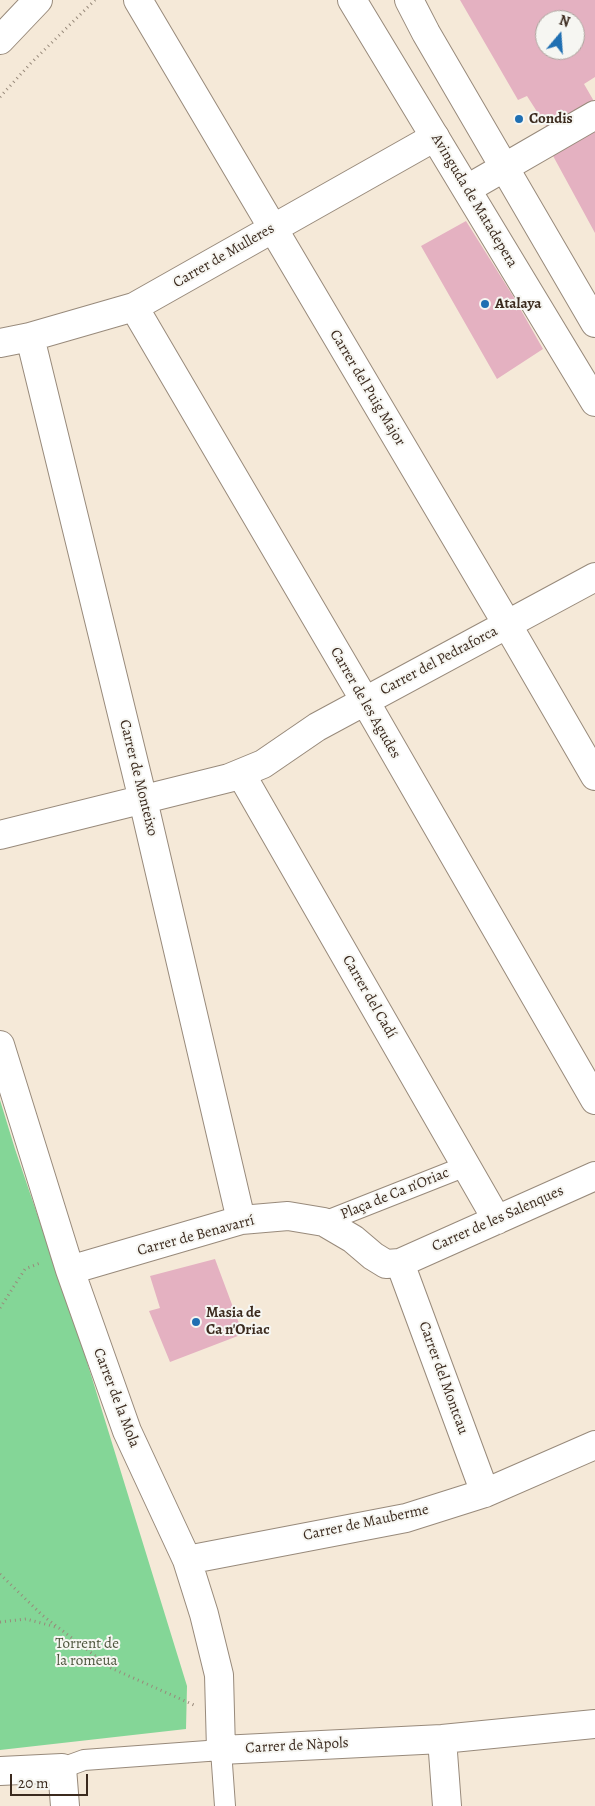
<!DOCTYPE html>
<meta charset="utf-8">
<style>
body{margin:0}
#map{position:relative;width:595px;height:1806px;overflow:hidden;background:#f5e9d8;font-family:Alegreya,serif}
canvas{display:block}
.north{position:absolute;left:535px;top:10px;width:50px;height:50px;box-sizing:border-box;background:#f6f6f2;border:1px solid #aba49d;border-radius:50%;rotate:18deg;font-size:14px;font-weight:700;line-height:20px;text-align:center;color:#3b2a1e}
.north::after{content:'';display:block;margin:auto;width:18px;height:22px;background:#1f6fb2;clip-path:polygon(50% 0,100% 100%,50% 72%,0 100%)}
.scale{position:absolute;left:10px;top:1774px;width:78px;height:22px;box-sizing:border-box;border:2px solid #3b2a1e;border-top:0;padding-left:6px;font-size:15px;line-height:18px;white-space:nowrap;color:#3b2a1e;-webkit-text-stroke:4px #f6f6f2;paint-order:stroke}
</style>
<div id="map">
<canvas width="595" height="1806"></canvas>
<div class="north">N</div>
<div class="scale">20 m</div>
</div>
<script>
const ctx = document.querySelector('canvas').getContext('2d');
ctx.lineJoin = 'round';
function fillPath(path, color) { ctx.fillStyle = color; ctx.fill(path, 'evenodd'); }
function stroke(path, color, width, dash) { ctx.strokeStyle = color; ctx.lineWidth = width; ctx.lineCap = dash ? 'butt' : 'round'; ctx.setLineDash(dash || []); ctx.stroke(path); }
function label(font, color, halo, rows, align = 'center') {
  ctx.font = font + ' Alegreya,serif'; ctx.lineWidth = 4; ctx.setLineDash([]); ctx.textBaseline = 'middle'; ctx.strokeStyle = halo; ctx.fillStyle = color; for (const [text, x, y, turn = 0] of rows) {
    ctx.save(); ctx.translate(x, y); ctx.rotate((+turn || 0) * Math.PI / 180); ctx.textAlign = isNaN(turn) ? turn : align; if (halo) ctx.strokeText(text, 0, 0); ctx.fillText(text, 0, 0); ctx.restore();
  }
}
const green = new Path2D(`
 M0,1100L15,1149L83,1349L187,1686L186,1729L0,1750Z`);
const building = new Path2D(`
 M460,0H595V77L584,84L595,103L550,132L527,96L518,100ZM545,20H575V50H545Z
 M595,127V233L552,154Z
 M466,221L513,296L543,349L497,379L421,246Z
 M215,1259L243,1334L170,1362L149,1311L160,1308L150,1276Z`);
const path = new Path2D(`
 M0,97L31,63L95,0
 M0,1308L25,1269L40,1263
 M0,1574L42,1615L111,1668L194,1705
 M0,1622L26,1619L56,1627`);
const pedestrian = new Path2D(`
 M324,1222L466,1166
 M62,1768L84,1760L221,1750L225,1806`);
const minor = new Path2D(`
 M138,0L507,624L595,776
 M467,189L595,115
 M134,307L365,701L595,1100
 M30,337L143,800L241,1220
 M0,343L30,337L134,307L435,137
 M241,774L497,1220
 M0,835L229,778L263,764L317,727L595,577
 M0,1045L70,1270L127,1431L187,1560L204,1614L219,1675L221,1750L442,1739L595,1724
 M400,1263L485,1493
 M70,1270L241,1220L288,1216L324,1222L353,1239L373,1256L386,1264L400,1263L595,1176
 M187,1560L406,1518L485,1493L595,1445
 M442,1739L447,1806
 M0,1771L62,1768L65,1806`);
const tertiary = new Path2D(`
 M352,0L595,402
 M409,0L426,33L595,323
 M0,40L38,0`);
const markers = [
 [519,119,5,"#1f6fb2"],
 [485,304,5,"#1f6fb2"],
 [196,1322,5,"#1f6fb2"]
];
const poiNames = [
 ["Condis",529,119],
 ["Atalaya",495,304],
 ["Masia de",206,1313],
 ["Ca n'Oriac",206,1330]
];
const streetNames = [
 ["Avinguda de Matadepera",474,201,59],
 ["Carrer de Mulleres",224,256,-30],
 ["Carrer del Puig Major",367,388,59],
 ["Carrer del Pedraforca",439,661,-28],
 ["Carrer de les Agudes",365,703,60],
 ["Carrer de Monteixo",138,778,76],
 ["Carrer del Cadí",369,997,60],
 ["Plaça de Ca n'Oriac",395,1194,-22],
 ["Carrer de les Salenques",498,1219,-24],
 ["Carrer de Benavarrí",196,1236,-15],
 ["Carrer del Montcau",443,1378,70],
 ["Carrer de la Mola",116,1398,69],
 ["Carrer de Mauberme",366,1523,-12],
 ["Carrer de Nàpols",297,1746,-3]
];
const parkNames = [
 ["Torrent de",87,1644],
 ["la romeua",87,1661]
];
fillPath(green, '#84d697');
fillPath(building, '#e4b1c1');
stroke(pedestrian, '#988a7b', 22);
stroke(minor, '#988a7b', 30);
stroke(tertiary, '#988a7b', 30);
stroke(path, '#988a7b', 3, [1, 4]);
stroke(pedestrian, '#fff', 20);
stroke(minor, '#fff', 28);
stroke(tertiary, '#fff', 28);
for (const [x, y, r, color] of markers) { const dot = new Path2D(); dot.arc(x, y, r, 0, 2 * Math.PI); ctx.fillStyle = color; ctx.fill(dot); stroke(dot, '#f6f6f2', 2); }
label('bold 15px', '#3b2a1e', '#f6f6f2', poiNames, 'left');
label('15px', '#3b2a1e', '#f6f6f2', streetNames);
label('15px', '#4d553c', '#f6f6f2', parkNames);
</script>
